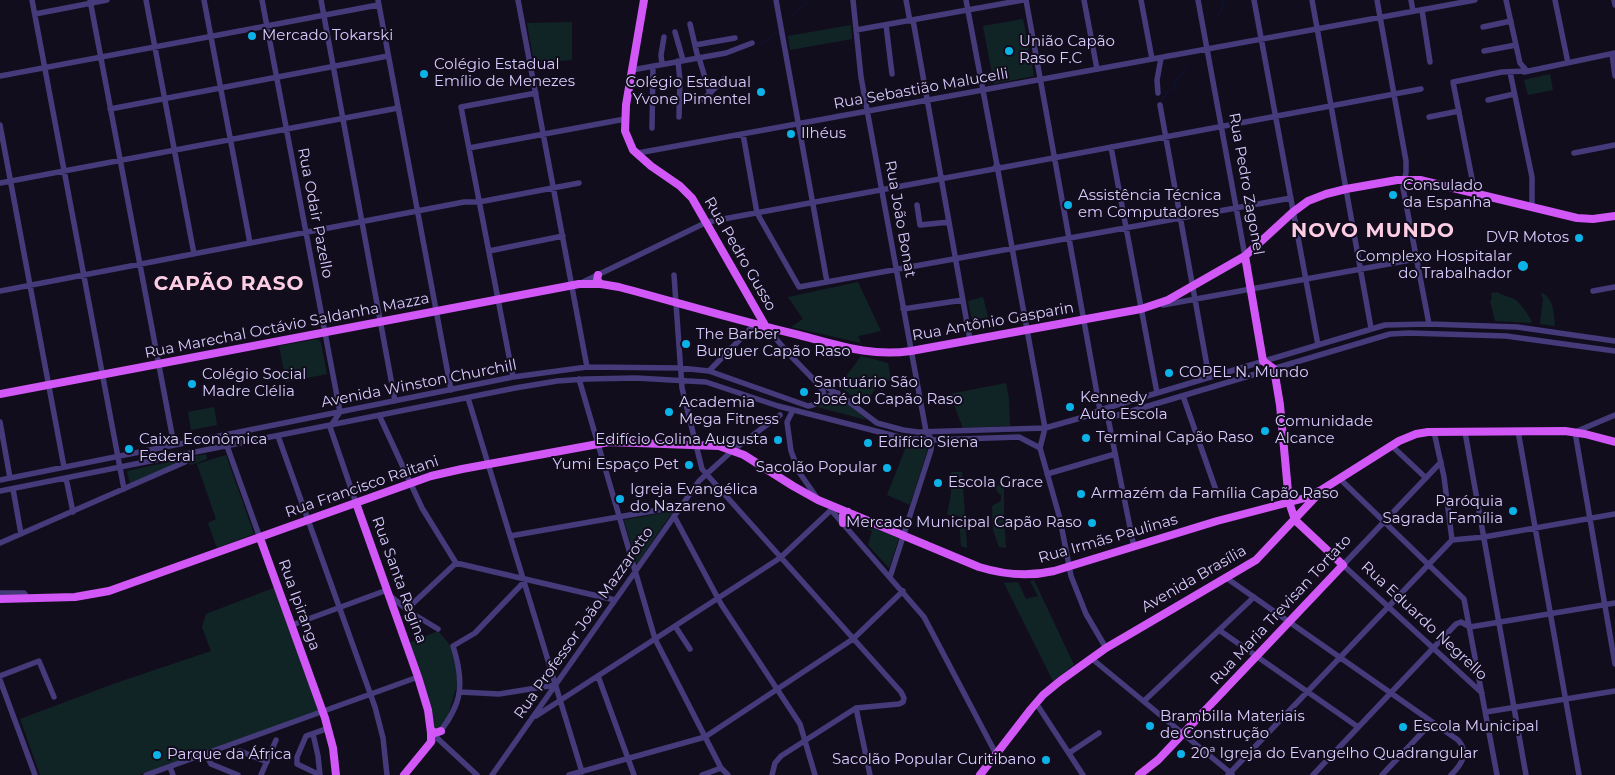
<!DOCTYPE html>
<meta charset="utf-8">
<style>
body{margin:0}
canvas{display:block;background:#120d1d}
</style>
<canvas width="1615" height="775"></canvas>
<script>
const ctx = document.querySelector('canvas').getContext('2d');
ctx.lineJoin = 'round';
function fillPath(path, color) { ctx.fillStyle = color; ctx.fill(path, 'evenodd'); }
function stroke(path, color, width, dash) { ctx.strokeStyle = color; ctx.lineWidth = width; ctx.lineCap = dash ? 'butt' : 'round'; ctx.setLineDash(dash || []); ctx.stroke(path); }
function label(font, color, halo, rows, align = 'center') {
  ctx.font = font + ' Montserrat,sans-serif'; ctx.lineWidth = 4; ctx.setLineDash([]); ctx.textBaseline = 'middle'; ctx.strokeStyle = halo; ctx.fillStyle = color; for (const [text, x, y, turn = 0] of rows) {
    ctx.save(); ctx.translate(x, y); ctx.rotate((+turn || 0) * Math.PI / 180); ctx.textAlign = isNaN(turn) ? turn : align; if (halo) ctx.strokeText(text, 0, 0); ctx.fillText(text, 0, 0); ctx.restore();
  }
}
const green = new Path2D(`
 M1023,19L1034,76L994,84L983,26Z
 M572,22V60L534,63L527,23Z
 M851,25L852,39L790,50L788,36Z
 M1550,74L1553,90L1528,95L1524,80Z
 M858,282L881,331L858,336L861,343L791,327L803,319L788,297Z
 M1497,292C1503,296 1511,297 1516,300C1521,305 1531,317 1532,323L1495,321L1490,301L1492,299L1491,293Z
 M1543,293C1554,300 1554,315 1555,326L1540,324L1543,299L1541,294Z
 M983,297L988,317L972,320L968,301Z
 M318,339L321,343L327,374L286,382L279,346Z
 M861,356L888,363L891,380L881,381L864,405L839,386Z
 M1006,383L1009,399L1010,426L963,428L950,394Z
 M834,396L840,397L867,420L817,407L825,400Z
 M214,407L217,425L191,430L188,412Z
 M908,442L928,444L927,451L910,505L887,495Z
 M206,454L207,459L191,465L186,461L130,485L127,471Z
 M226,455L254,534L217,548L208,523L216,519L197,464Z
 M951,472H962L967,548L961,546L959,516L947,515L951,494Z
 M1001,485L1004,488V518L1006,548L999,547L993,530L992,506L1001,501V495L997,492L996,486Z
 M673,511L637,564L624,520Z
 M850,517L899,538L889,568L868,545L872,531L849,520Z
 M1034,580L1074,665L1053,681L1004,583L1018,582L1026,599L1038,596L1030,581Z
 M276,587L320,710L139,775H40L20,719L116,683L211,651L202,627L206,614Z
 M438,631L450,645L457,670L458,682L447,718L439,728H434L409,643Z`);
const stream = new Path2D(`
 M1217,16L1221,13L1223,0
 M790,17L810,0
 M761,44L777,33
 M1160,103L1167,92L1174,87L1175,82L1188,66`);
const minor = new Path2D(`
 M32,0L124,489
 M90,0L174,445
 M146,0L194,254
 M204,0L250,243
 M262,0L340,412L330,427L356,503
 M321,0L395,401
 M378,0L451,390
 M518,0L587,367
 M776,0L827,282
 M853,0L861,77L926,431L932,440
 M906,0L910,21
 M966,0L997,165
 M1026,0L1100,410
 M1084,0L1097,69
 M1141,0L1152,59
 M1198,0L1245,256
 M1254,0L1318,345
 M1312,0L1371,328
 M1377,0L1406,161V172L1403,188L1429,324
 M1411,0L1413,11
 M1506,0L1520,63L1527,71
 M1555,0L1568,63
 M1614,0L1615,5
 M1422,10L1430,62
 M35,14L107,0
 M913,20L970,340
 M690,24L698,58
 M886,25L892,74
 M1483,27L1511,21
 M856,30L1023,0
 M675,32L683,60
 M695,45L735,38
 M1484,51L1516,45
 M1612,54L1615,76
 M699,58L710,94
 M678,61L680,81L679,117
 M662,64L661,55L664,37
 M632,70L726,53L752,43
 M1510,72L1532,177V207
 M1524,72L1615,53
 M0,76L378,5
 M1158,93L1157,80L1161,58
 M703,100L725,78
 M1488,100L1514,94
 M1160,105L1209,377
 M110,109L388,56
 M1429,117L1459,111
 M0,125L64,467
 M652,128L653,66
 M743,134L757,213L799,287L1291,198
 M1111,147L1157,393
 M469,148L625,119
 M638,153L1475,0
 M1574,153L1615,145
 M998,171L1045,428L1040,448
 M0,183L398,108
 M1475,194L1453,82L1502,72L1527,71
 M917,205L920,225L949,222
 M489,251L563,236
 M674,275L682,388L702,469L901,692L904,698L903,702L899,704L856,708L781,756L775,763L772,775
 M581,283L707,222L994,169L997,165L1000,168L1421,89
 M0,291L464,202H479L579,183
 M1593,291L1615,287
 M1163,305L1416,259
 M903,309L963,300
 M766,327L788,353L818,384L823,391L824,397
 M709,371L755,324
 M513,377L461,107L536,93
 M811,377L844,398L877,423L903,430L918,432L1045,428L1084,417L1100,410L1385,325L1429,324L1517,327L1615,341
 M579,379L655,639L721,768L728,775
 M1183,396L1217,493
 M468,398L582,772
 M793,410L787,422L791,451L799,472L817,498
 M379,415L422,508L456,563L615,600
 M1615,415L1575,432L1615,664
 M1108,418L1390,334L1409,333L1506,336L1615,351
 M1108,418L1134,547
 M0,422L10,478
 M1518,431L1579,775
 M1434,432L1444,477L1452,540
 M1465,432L1526,775
 M278,436L375,707L383,738L387,775
 M227,446L260,538
 M1392,446L1426,478
 M1040,448L1060,519L1071,576L1086,614L1106,648
 M1441,462L1343,565L1482,693
 M1047,474L1115,454
 M66,478L73,512
 M1339,478L1464,599L1497,775
 M0,480L513,377L587,367L680,368L709,371L808,406C820,405 824,394 838,393
 M13,489L21,534
 M0,491L515,388L557,381L586,379L636,378L706,382L778,406L903,438L932,440L1019,437L1040,448
 M831,510L924,617L996,754
 M674,516L721,604L800,724L815,775
 M510,536L681,506
 M0,543L185,462
 M890,577L931,450L932,440
 M1225,577L1458,740C1470,753 1461,765 1451,775
 M0,593H24L29,599
 M389,595L410,612L438,629
 M407,609L456,563
 M292,625L387,590
 M675,626L690,649
 M1219,630L1358,727
 M1091,658L1232,774
 M0,676L39,661L54,697
 M598,676L634,775
 M0,680L35,775
 M460,692L499,694L555,685
 M1144,701L1254,597
 M1036,703L1083,775
 M856,708L870,775
 M1486,712L1615,691
 M536,716L780,558L831,510L838,508
 M313,734L318,756L320,775L297,764V757L306,736C314,733 321,731 328,728
 M436,737L477,775
 M431,743C460,708 467,690 453,646L475,633L524,582
 M240,751L267,762
 M1069,753L1099,733
 M206,754L211,764L238,775
 M170,767L173,775
 M146,775L418,677
 M261,775L276,740
 M492,775L699,481L733,450L780,415
 M569,775L705,737L853,639L903,591
 M702,775L721,768
 M1228,775L1452,540L1484,537L1615,514
 M1313,775L1456,624L1461,622L1470,627L1615,603
 M1382,775L1432,722`);
const major = new Path2D(`
 M644,0L626,105L625,131L633,150L651,166L680,186L692,198L766,327
 M598,275L597,280L601,284
 M0,394L579,284H601L619,287C679,303 739,321 799,335C838,345 870,357 911,351L1141,309L1168,300L1245,256L1293,212L1308,201L1326,194L1346,189L1397,180H1420L1577,218L1593,219L1615,216
 M356,503L418,677L428,710L431,733V742L404,775
 M843,523V515L848,512
 M260,538L325,718L333,748L336,775
 M0,599L75,597L109,591L431,476L462,469L609,442L719,446L744,455L793,486L818,500L979,567C1005,575 1028,577 1054,571L1217,521L1305,498L1323,489
 M431,730L435,733L441,731
 M980,775L1031,709L1043,695L1060,681L1106,648L1256,560L1323,489L1399,441L1416,434L1428,432L1565,431L1585,434L1615,442
 M1139,775L1158,760L1343,565L1295,520L1289,502L1280,405L1274,369L1263,361L1245,256`);
const markers = [
 [252,36,5,"#0bb3e9"],
 [1009,51,5,"#0bb3e9"],
 [424,74,5,"#0bb3e9"],
 [761,92,5,"#0bb3e9"],
 [791,134,5,"#0bb3e9"],
 [1393,195,5,"#0bb3e9"],
 [1068,205,5,"#0bb3e9"],
 [1579,238,5,"#0bb3e9"],
 [1523,266,6,"#0bb3e9"],
 [686,344,5,"#0bb3e9"],
 [1169,373,5,"#0bb3e9"],
 [192,384,5,"#0bb3e9"],
 [804,392,5,"#0bb3e9"],
 [1070,407,5,"#0bb3e9"],
 [669,412,5,"#0bb3e9"],
 [1265,431,5,"#0bb3e9"],
 [1086,438,5,"#0bb3e9"],
 [778,440,5,"#0bb3e9"],
 [868,443,5,"#0bb3e9"],
 [129,449,5,"#0bb3e9"],
 [689,465,5,"#0bb3e9"],
 [887,468,5,"#0bb3e9"],
 [938,483,5,"#0bb3e9"],
 [1081,494,5,"#0bb3e9"],
 [620,499,5,"#0bb3e9"],
 [1513,511,5,"#0bb3e9"],
 [1092,523,5,"#0bb3e9"],
 [1150,726,5,"#0bb3e9"],
 [1403,727,5,"#0bb3e9"],
 [1181,754,5,"#0bb3e9"],
 [157,755,5,"#0bb3e9"],
 [1046,760,5,"#0bb3e9"]
];
const poiNames = [
 ["Mercado Tokarski",262,36],
 ["União Capão",1019,42],
 ["Raso F.C",1019,59],
 ["Colégio Estadual",434,65],
 ["Emílio de Menezes",434,82],
 ["Colégio Estadual",751,83,"right"],
 ["Yvone Pimentel",751,100,"right"],
 ["Ilhéus",801,134],
 ["Consulado",1403,186],
 ["da Espanha",1403,203],
 ["Assistência Técnica",1078,196],
 ["em Computadores",1078,213],
 ["DVR Motos",1569,238,"right"],
 ["Complexo Hospitalar",1512,257,"right"],
 ["do Trabalhador",1512,274,"right"],
 ["The Barber",696,335],
 ["Burguer Capão Raso",696,352],
 ["COPEL N. Mundo",1179,373],
 ["Colégio Social",202,375],
 ["Madre Clélia",202,392],
 ["Santuário São",814,383],
 ["José do Capão Raso",814,400],
 ["Kennedy",1080,398],
 ["Auto Escola",1080,415],
 ["Academia",679,403],
 ["Mega Fitness",679,420],
 ["Comunidade",1275,422],
 ["Alcance",1275,439],
 ["Terminal Capão Raso",1096,438],
 ["Caixa Econômica",139,440],
 ["Federal",139,457],
 ["Edifício Colina Augusta",768,440,"right"],
 ["Edifício Siena",878,443],
 ["Yumi Espaço Pet",679,465,"right"],
 ["Sacolão Popular",877,468,"right"],
 ["Escola Grace",948,483],
 ["Igreja Evangélica",630,490],
 ["do Nazareno",630,507],
 ["Armazém da Família Capão Raso",1091,494],
 ["Paróquia",1503,502,"right"],
 ["Sagrada Família",1503,519,"right"],
 ["Mercado Municipal Capão Raso",1082,523,"right"],
 ["Brambilla Materiais",1160,717],
 ["de Construção",1160,734],
 ["Escola Municipal",1413,727],
 ["20ª Igreja do Evangelho Quadrangular",1191,754],
 ["Parque da África",167,755],
 ["Sacolão Popular Curitibano",1036,760,"right"]
];
const streetNames = [
 ["Rua Sebastião Malucelli",921,89,-10],
 ["Rua Pedro Zagonel",1246,184,80],
 ["Rua Odair Pazello",315,213,79],
 ["Rua João Bonat",900,219,80],
 ["Rua Pedro Gusso",740,254,60],
 ["Rua Antônio Gasparin",993,322,-10],
 ["Rua Marechal Octávio Saldanha Mazza",287,326,-11],
 ["Avenida Winston Churchill",419,384,-11],
 ["Rua Francisco Raitani",362,487,-19],
 ["Rua Irmãs Paulinas",1108,539,-16],
 ["Avenida Brasília",1194,579,-30],
 ["Rua Santa Regina",399,580,70],
 ["Rua Ipiranga",299,605,70],
 ["Rua Maria Trevisan Tortato",1281,610,-47],
 ["Rua Eduardo Negrello",1424,621,43],
 ["Rua Professor João Mazzarotto",584,623,-55]
];
const districtNames = [
 ["NOVO MUNDO",1373,231],
 ["CAPÃO RASO",229,284]
];
fillPath(green, '#102426');
stroke(stream, '#0b1538', 1);
stroke(minor, '#453a7a', 5.5);
stroke(major, '#d257f7', 8);
for (const [x, y, r, color] of markers) { const dot = new Path2D(); dot.arc(x, y, r, 0, 2 * Math.PI); ctx.fillStyle = color; ctx.fill(dot); stroke(dot, '#120d1d', 2); }
label('15px', '#d8cbfd', '#120d1d', poiNames, 'left');
label('15px', '#d8cbfd', '#120d1d', streetNames);
ctx.letterSpacing = '1px';
label('bold 20px', '#fdcde4', '#120d1d', districtNames);
ctx.letterSpacing = '0px';
</script>
